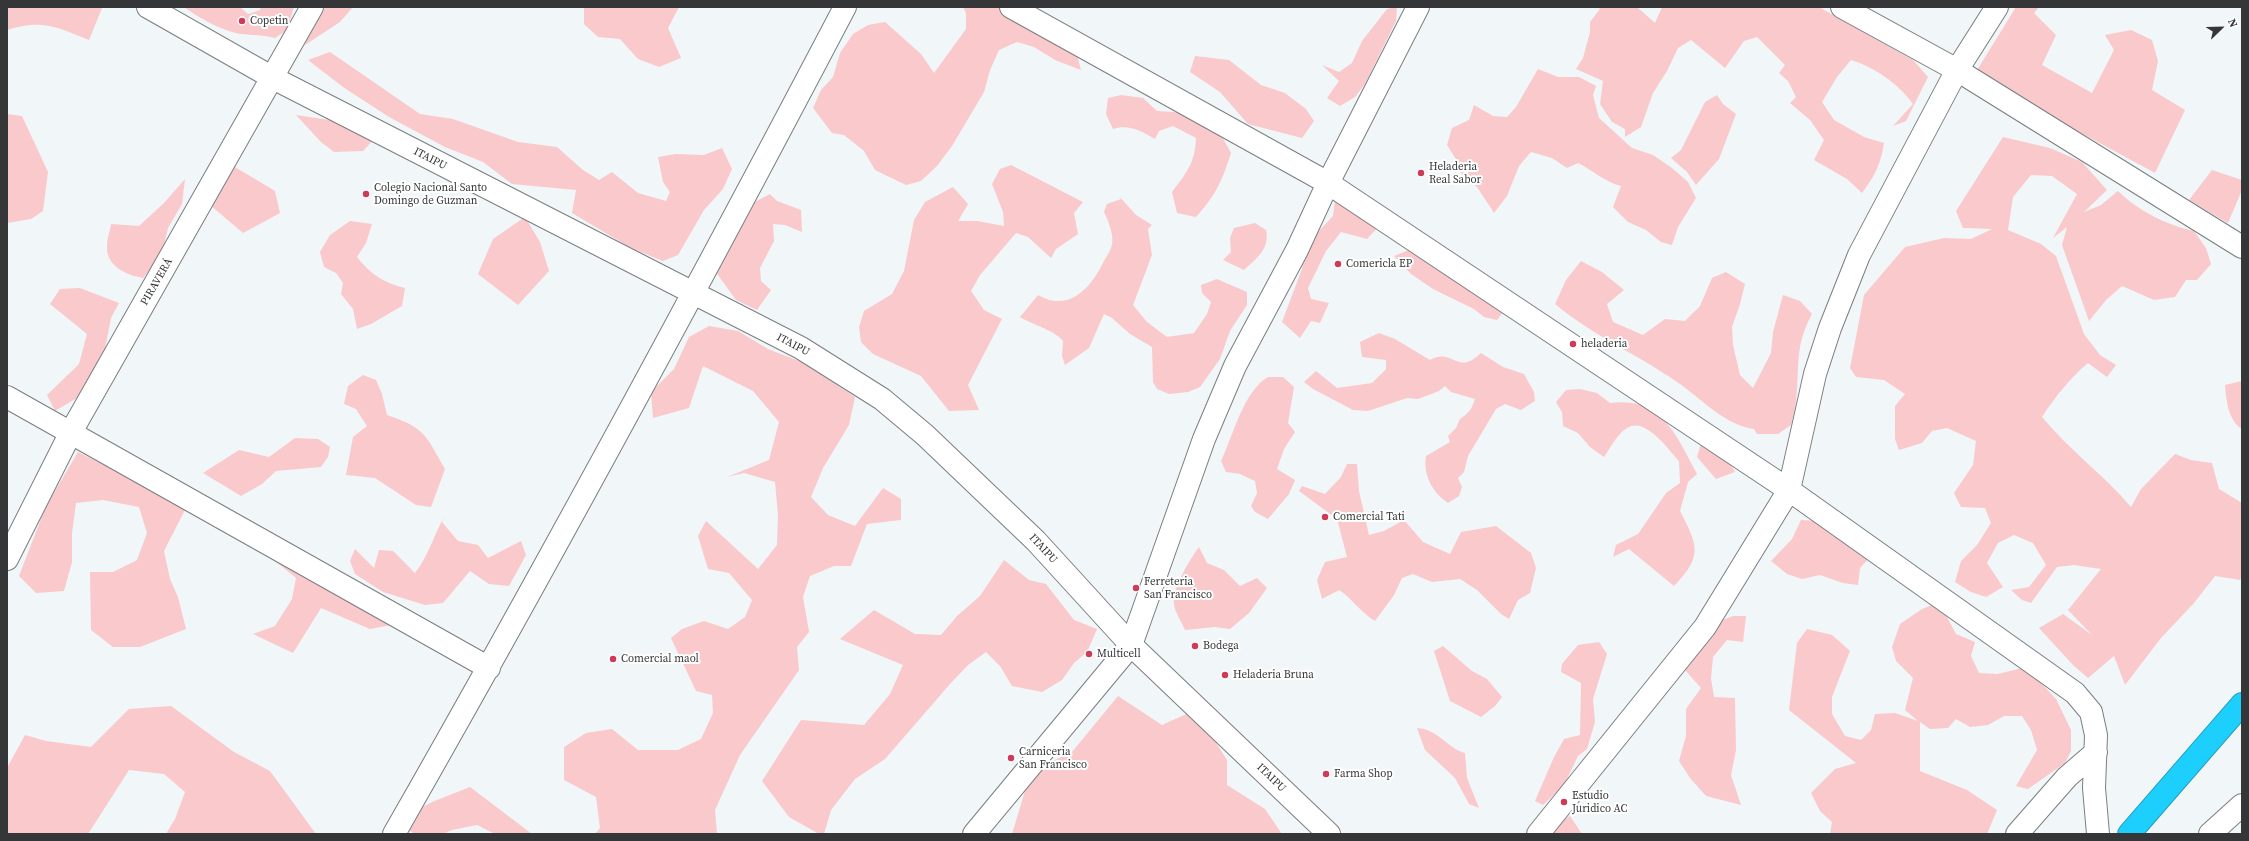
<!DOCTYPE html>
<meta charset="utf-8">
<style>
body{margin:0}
#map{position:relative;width:2249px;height:841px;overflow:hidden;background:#f1f6f8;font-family:"Source Serif 4",serif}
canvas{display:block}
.frame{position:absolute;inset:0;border:8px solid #343637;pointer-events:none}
.north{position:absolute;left:2201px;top:8px;width:40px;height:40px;-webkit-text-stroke:3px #fff;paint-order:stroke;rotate:67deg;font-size:11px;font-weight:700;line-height:16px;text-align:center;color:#343637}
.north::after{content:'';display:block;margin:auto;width:14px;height:18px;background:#343637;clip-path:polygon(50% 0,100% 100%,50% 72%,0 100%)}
</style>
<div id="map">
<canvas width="2249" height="841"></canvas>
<div class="frame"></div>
<div class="north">N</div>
</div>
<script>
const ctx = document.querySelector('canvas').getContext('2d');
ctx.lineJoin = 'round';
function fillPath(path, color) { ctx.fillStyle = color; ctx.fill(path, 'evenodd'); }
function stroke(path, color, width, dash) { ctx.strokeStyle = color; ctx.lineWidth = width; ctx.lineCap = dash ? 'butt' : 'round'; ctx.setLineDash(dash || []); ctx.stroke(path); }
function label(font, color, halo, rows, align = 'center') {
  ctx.font = font + ' "Source Serif 4",serif'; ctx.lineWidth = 4; ctx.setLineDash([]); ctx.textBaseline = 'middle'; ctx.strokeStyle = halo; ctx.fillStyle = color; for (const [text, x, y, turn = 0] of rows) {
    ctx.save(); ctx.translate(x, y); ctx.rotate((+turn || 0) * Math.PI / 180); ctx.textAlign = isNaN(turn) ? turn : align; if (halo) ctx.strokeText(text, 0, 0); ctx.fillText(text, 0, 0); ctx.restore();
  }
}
const green = new Path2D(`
 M7,7H101L102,8L89,40C56,27 43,19 7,30Z
 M184,7H240L248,14L260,10L261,7H294L287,30L275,38C264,35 253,35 241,34C222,31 199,18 184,7Z
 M320,7H353L340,22L305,45L313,20Z
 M584,7H679L668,28L681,58L659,67L638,59L620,39L598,37L584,24Z
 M963,7H1004L1076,51L1081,70L1055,60L1034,47L1017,42L999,50L990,70L984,92L952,146L937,166L921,181L906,185L875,170L864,151L844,135L832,133L813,108L821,90L833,77L840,53L853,34L868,25L885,22L921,54L934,73L966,29V13Z
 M1397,7L1396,21L1365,84L1355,97L1340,106L1327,98L1339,81L1322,65L1339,72L1352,63L1362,41L1387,9Z
 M1598,7H1637L1655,23L1662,7H1819L1913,60L1928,77L1906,121L1893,126L1913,104C1899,84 1874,67 1851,60L1837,77L1822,102L1834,120L1864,137L1884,143C1881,164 1874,177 1862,193L1847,179L1814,160L1824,140L1810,120L1790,103L1796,97L1788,81L1779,73L1785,65L1757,37L1744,41L1725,68L1691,40L1678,48L1667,71L1653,93L1641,127L1625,137V129L1612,122L1600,104L1603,81L1576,69L1583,58L1590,32V22L1600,9Z
 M2016,7H2039L2034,13L2056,35L2042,65L2092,93L2114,50L2105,35L2131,30L2152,40L2158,61L2152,90L2185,110L2155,173L1974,75Z
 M330,52L420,114L453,119L518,142L557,147L583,170L599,180L612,172L638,193L666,201L670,192L663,182L658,157L675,154L704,155L722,148L732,169L723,189L704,210L678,255L663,261L631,248L572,213L576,190L512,184L483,162L445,147L389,117L343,87L308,60Z
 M1195,56L1229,60L1261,85L1285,93L1306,109L1314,121L1302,138L1248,124L1220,92L1190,72Z
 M1538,69L1558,77H1579L1596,86L1593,95L1599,118L1632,148L1653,155L1672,168L1688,182L1696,198L1678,227L1672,245L1661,242L1646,230L1628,222L1613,207L1621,186C1605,182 1592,170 1578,163L1567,168L1552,158L1531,152L1519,166L1507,196L1494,213L1477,187L1462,175L1457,161L1447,145L1452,128L1469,120L1474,105L1493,116L1507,117L1516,107Z
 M1121,95L1143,98L1157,111L1190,113L1220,133L1231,153C1222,181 1216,195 1196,217L1177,213L1172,192C1187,172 1195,163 1196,138L1173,126L1159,131L1155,139C1141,131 1129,124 1113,129L1106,114L1108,98Z
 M1717,95L1723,104L1736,114L1719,159L1696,185L1687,172L1671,158L1681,150L1705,102Z
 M7,114L22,116L48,172L43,211L31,219L7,223Z
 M296,115L362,125L375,138L363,151L334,152L321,142Z
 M2003,137L2050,148L2082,162L2107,190L2084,212L2101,205L2118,191C2138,211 2166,225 2194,231L2206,248L2211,264L2197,280H2186L2175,297L2154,300L2122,286L2106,300L2089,321L2062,245L2067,227L2053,238L2077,194L2052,176L2031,175L2013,197L2008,230L2041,244L2056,256L2084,334L2100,355L2116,365L2107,377L2088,363C2070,378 2055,397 2042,417C2069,450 2104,475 2131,507L2141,489L2175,454L2191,460L2212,463L2219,489L2242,503V577L2240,580L2215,576L2194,603L2161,638L2125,685L2114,656L2088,678L2073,665L2039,628L2063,614L2092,635L2068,610L2101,569L2074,565L2057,567L2031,603L2022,600L2011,590L2029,587L2046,565L2033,543L2014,535L1998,543L1987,563L2003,587L1986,597L1971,592L1955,582L1961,561L1977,545L1991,523L1985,508L1961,507L1954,493L1973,465L1976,441L1947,428L1932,431L1922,443L1899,450L1895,439V406L1905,394L1884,380L1856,377L1850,368L1864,295L1905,247L1944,238L1971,239L1992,229L1963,228L1956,211Z
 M1011,165L1083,202L1074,213L1078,234L1056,249L1051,258L1028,237L1016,233L980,275L971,291L984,310L1002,319L968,385L979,410L949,411L921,376L873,354L861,342L859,327L864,311L892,294L904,271L914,220L925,202L953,187L968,204L958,221H977L1004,226L1003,212L992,184L1000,169Z
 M235,167L275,191L280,213L243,233L210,205Z
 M2212,170L2242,180V190L2228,223L2189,200Z
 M185,179L182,204L168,228L161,256L143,278C126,275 106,266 107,246C107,239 110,231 111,224L139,226L164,203Z
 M770,194L777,201L801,210L802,232L785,225L773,224L774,241L760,268L761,281L771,290L757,310L736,300L713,268L725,258L755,202Z
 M1119,196L1136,215L1152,225L1148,229L1152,255L1133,305L1147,322L1167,337L1194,333L1207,314L1211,302L1202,293L1201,285L1217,279L1247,292V305L1230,331L1220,359L1200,387L1188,392L1169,394L1157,389L1153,382L1152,347L1130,334L1112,318L1104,314L1089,348L1065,365L1062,356L1063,341C1056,331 1033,325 1020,317L1038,295C1069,313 1091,288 1104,261C1107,256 1111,250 1112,244C1114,235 1108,220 1104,212L1107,204L1121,199Z
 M1335,199L1379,226L1367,239L1341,232L1326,251L1308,288L1311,299L1329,303L1320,323L1311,321L1300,338L1282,322L1302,269L1304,253L1316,234L1333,216Z
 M525,217L540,242L549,271L518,305L478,274L493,239Z
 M350,221L372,224L366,243L357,257C370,274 384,283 405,288L402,306L371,324L357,329L353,309L341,294L343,283L336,273L324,267L320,252L330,235Z
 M1255,223L1266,230C1270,249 1257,258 1244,270L1223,260L1231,252L1230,238L1234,228Z
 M1411,249L1462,283L1472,293L1487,296L1508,306L1497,320L1484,317L1474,309L1433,289L1411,274L1394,256Z
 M1581,261L1602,272L1624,290L1607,304L1613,322L1643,335L1665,319L1685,321L1700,306L1712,278L1726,272L1745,284L1740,304L1732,327L1733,345L1740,375L1753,388L1771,353L1773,332L1783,295L1800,301L1812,314C1794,347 1800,366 1796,401C1795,409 1793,417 1791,425L1778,434H1757L1754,429C1724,425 1701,398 1677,382C1637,354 1592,335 1555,304L1566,280Z
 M80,288L119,303L111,318L105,349L93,374L77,398L55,411L47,395L79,364L87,334L50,304L60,289Z
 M709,326L738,331L768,349L804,363L855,397L849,425L823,468L811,497L828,515L855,526L883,488L901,499V520L867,524L851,566H834L810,576L803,597L809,632L797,647L799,670L740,755L715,810L717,834H595L600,828L596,797L564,780V747L586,733L612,729L638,750H678L701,739L713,713L712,695L696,691L671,638L682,629L704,621L728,629L745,617L752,600L729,573L708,569L698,536L706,521L758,569L777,545L778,515L775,482L744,473L727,477L769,460L779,422L753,391L703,366L689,408L653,418L651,392L674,369L689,337Z
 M1379,333L1395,339L1430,360C1454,347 1456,377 1481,353L1503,367L1524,374L1534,392L1535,401L1521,410L1505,404L1496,409L1468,456L1464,472L1458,478L1462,487L1459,496L1448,503C1432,492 1423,475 1426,456L1450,442L1448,436L1456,428L1460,419C1468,414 1472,409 1475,399L1451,392L1445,386L1439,391L1418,399L1407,398L1368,411L1353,410L1313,389L1304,382L1316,371L1337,388L1372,383L1386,369V360L1362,357L1360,342Z
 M363,375L376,380L382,394L387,415C426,428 426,436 445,469L431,507L416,505L375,478L346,475L353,437L367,426L356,409L344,404L348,386Z
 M1268,377H1283L1294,387L1288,423L1295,432L1284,449L1277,469L1295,480L1289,494L1268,519L1255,512L1251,506L1257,493L1255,481L1240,474L1226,472L1221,461C1234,434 1243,392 1268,377Z
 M2242,381V429C2228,421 2226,398 2225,385Z
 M1580,389L1597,393L1610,403C1662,396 1676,435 1697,474L1688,482L1680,511C1698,546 1703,556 1674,586L1629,549L1613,557L1616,545L1638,534L1666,493L1680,483L1679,461C1668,449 1645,416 1627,428C1618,433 1610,448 1604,457L1590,447L1578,433L1563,426L1562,412L1556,402L1566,390Z
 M295,438L318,439L330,447L328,457L321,467L276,471L262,484L241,496L203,473L239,450L269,457Z
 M1702,440L1724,454L1735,472L1716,479L1697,457Z
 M78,452L187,506L164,551L170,579L178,597L186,629L140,647H113L91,630L90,572H113L137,560L147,533L139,507L103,500L76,503L72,533V562L64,591L36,593L19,576L46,506Z
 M1347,464H1357L1359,491L1369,535L1384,531L1404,520L1423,542L1450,554L1461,532L1496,526L1531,553L1536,568L1530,593L1518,600L1509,619L1501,614L1477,590L1460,579L1432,582L1413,574L1402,578L1394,595L1375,621C1361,613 1353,599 1339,590L1322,599L1317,580L1325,562L1347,557L1337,519L1299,491L1302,486L1325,494L1341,477Z
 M444,517L442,522L458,541L478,545L488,558L521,541L526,555L509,586L489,584L470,571L443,603L425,605L383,592L355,574L350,561L355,549L374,568L379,550L393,551L415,573C428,557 434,535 444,517Z
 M1801,520L1819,521L1833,536L1853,543L1869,558L1860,568L1858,585L1843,583L1820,575L1802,579L1787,574L1771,561L1792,539Z
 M1199,547L1207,563L1224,570L1240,586L1257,578L1267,588L1249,613L1230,629L1215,627L1185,630C1182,622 1175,613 1174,604C1172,589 1190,559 1199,547Z
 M264,552L396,624L370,629L321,608L293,653L253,634L275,626L292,599L296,578Z
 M1004,560L1029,580L1046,584L1074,620L1097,629L1087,652L1074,663L1062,680L1042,692L1012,686L1000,666L986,652L968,665L950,684L885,759L855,779L831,810L824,834H819L789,817L762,781L801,720L864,725L890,694L903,665L840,639L874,610L915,634L941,635L957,616L980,596Z
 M1939,602L1956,634L1975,642L1971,656L1979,673L1998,674L2026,667L2056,699L2071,730V751L2065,763L2028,789L2016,786L2037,750L2031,730L2022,716H2004L1988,725L1970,727L1956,719L1948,728L1930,729L1920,722V771L1967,790L1997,810L1987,834H1830L1832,822L1820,811L1811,793L1835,769L1856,763L1789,710L1797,643L1807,629L1832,635L1850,651L1832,697V714L1845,736L1861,740L1871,730L1875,714L1895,713L1918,721L1905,710L1913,678L1896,661L1892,647L1900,624L1922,609Z
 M1733,616H1746L1743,642L1727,640L1713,657L1711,678L1714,697L1735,698L1736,750L1731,775L1741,805L1706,796L1690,778L1679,761L1686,736V709L1701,688L1684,669L1705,627Z
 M1599,642L1607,654L1593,699L1595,722L1587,749L1578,756L1564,785L1543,805L1535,801L1554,757L1564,739L1580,735L1581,683L1561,672L1562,664L1578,645Z
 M1443,646L1472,671L1487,679L1502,697L1495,706L1481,717L1450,701L1434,651Z
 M1118,696L1162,725L1193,711L1209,732L1227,760V785L1265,809L1282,834H1012L1031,771L1072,752Z
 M171,706L234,752L270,771L316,834H166L175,819L185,792L164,774L129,770L88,834H7V768L25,735L46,741L91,747L129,709Z
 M1417,728C1438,729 1447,748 1465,753L1467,778L1479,808L1469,804L1455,778L1425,750Z
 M470,787L532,834H495L477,825L452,830L443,834H415L394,822L432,802Z
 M1570,816L1582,834H1548L1554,826Z`);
const minor = new Path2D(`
 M148,7L273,78L801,348L882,399L925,435L1036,541L1131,645L1329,834
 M1011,7L1328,183L1789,490L2075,693L2091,712L2096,735L2094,788L2098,834
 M1842,7L1957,70L2242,247
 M7,397L489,668
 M7,559L71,432L312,7
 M394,834C550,561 699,285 845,7
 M974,834L1131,645L1204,439L1235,366L1297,250L1328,183L1418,7
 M1538,834L1705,627L1789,490L1815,374L1830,328L1859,255L1957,70L1997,7
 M2017,834L2067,777L2096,752
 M2210,834L2242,805`);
const highway = new Path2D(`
 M2129,834L2242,704`);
const markers = [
 [242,21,4,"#cc3c59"],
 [1421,173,4,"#cc3c59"],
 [366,194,4,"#cc3c59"],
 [1338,264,4,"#cc3c59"],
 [1573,344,4,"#cc3c59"],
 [1325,517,4,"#cc3c59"],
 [1136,588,4,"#cc3c59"],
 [1195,646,4,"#cc3c59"],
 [1089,654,4,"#cc3c59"],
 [613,659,4,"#cc3c59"],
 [1225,675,4,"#cc3c59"],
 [1011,758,4,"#cc3c59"],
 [1326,774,4,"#cc3c59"],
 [1564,802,4,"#cc3c59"]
];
const poiNames = [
 ["Copetin",250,21],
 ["Heladeria",1429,167],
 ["Real Sabor",1429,180],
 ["Colegio Nacional Santo",374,188],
 ["Domingo de Guzman",374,201],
 ["Comericla EP",1346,264],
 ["heladeria",1581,344],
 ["Comercial Tati",1333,517],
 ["Ferreteria",1144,582],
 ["San Francisco",1144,595],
 ["Bodega",1203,646],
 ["Multicell",1097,654],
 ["Comercial maol",621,659],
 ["Heladeria Bruna",1233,675],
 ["Carniceria",1019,752],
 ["San Francisco",1019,765],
 ["Farma Shop",1334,774],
 ["Estudio",1572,796],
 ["Juridico AC",1572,809]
];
const streetNames = [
 ["ITAIPU",430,159,27],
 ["PIRAVERÁ",157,282,-60],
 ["ITAIPU",793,345,28],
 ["ITAIPU",1043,549,47],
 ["ITAIPU",1271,778,44]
];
fillPath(green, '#fac9cc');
stroke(minor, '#797e80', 24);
stroke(highway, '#2599b7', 24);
stroke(minor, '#fff', 22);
stroke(highway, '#1dcffc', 22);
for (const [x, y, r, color] of markers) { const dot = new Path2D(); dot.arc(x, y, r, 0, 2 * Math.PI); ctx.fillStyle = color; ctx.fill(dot); stroke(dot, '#fff', 1.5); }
label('11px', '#343637', '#fff', poiNames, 'left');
label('11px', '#343637', '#fff', streetNames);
</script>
